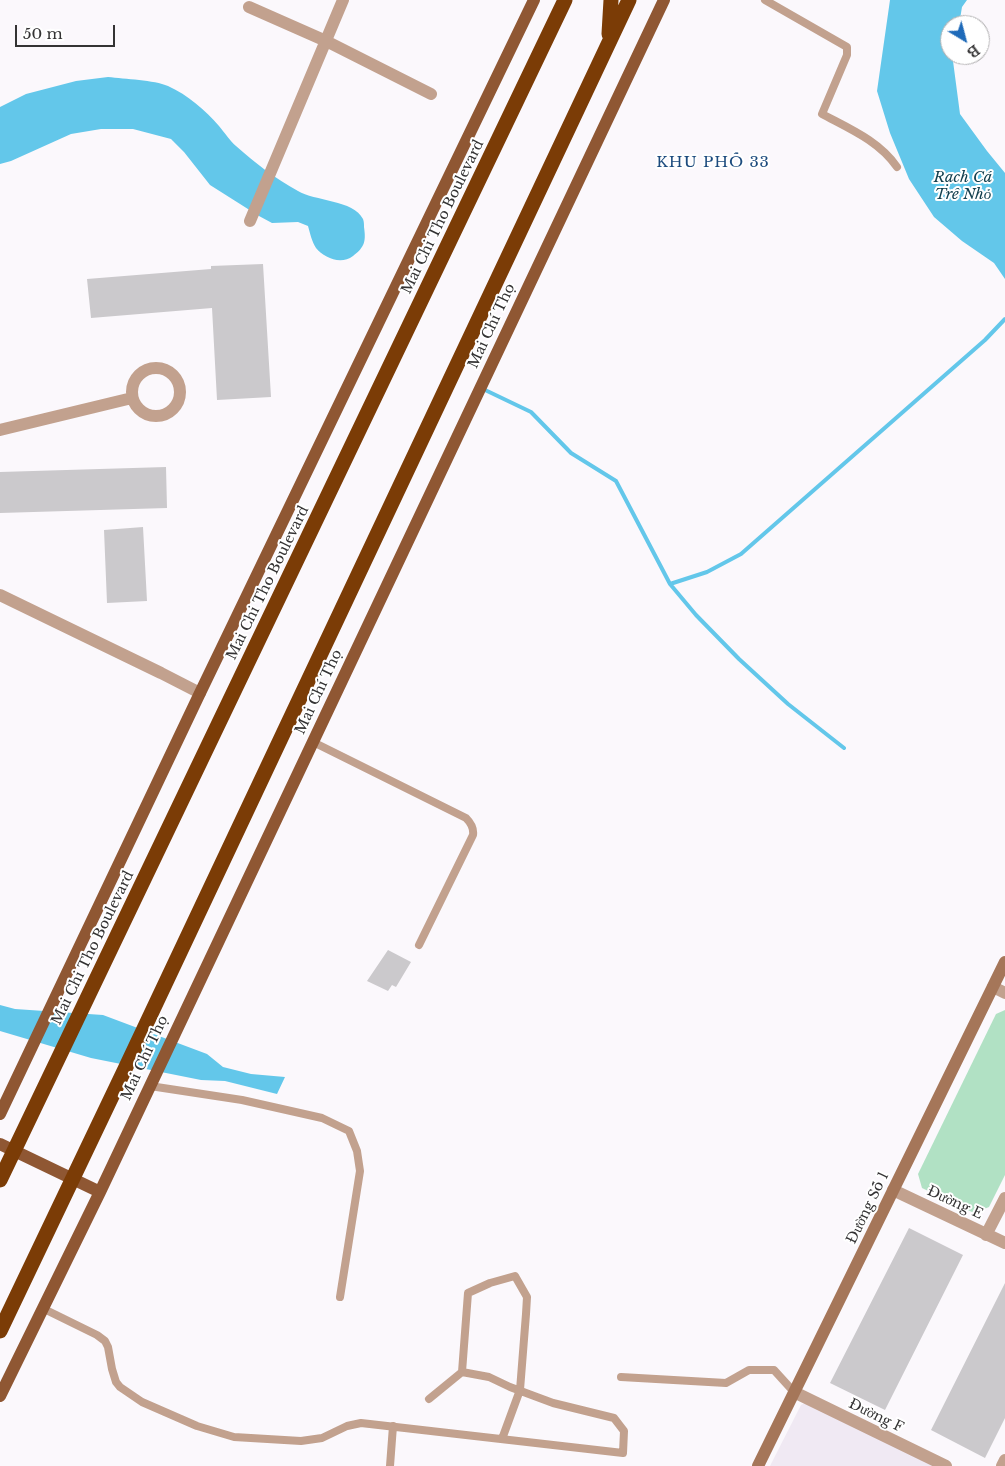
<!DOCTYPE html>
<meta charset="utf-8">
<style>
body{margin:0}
#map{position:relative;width:1005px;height:1466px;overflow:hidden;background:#fbf8fc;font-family:"Libre Baskerville",serif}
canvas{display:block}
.north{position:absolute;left:940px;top:15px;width:50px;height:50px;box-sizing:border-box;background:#fff;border:1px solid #aeadae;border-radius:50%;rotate:143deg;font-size:14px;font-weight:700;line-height:20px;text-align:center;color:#343334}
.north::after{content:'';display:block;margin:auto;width:18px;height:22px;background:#1e6ab9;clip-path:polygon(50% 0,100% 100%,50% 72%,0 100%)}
.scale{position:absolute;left:15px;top:25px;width:100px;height:22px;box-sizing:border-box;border:2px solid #343334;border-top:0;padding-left:6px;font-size:15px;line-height:18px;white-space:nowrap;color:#343334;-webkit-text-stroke:4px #fff;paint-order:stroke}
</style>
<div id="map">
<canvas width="1005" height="1466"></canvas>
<div class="north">B</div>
<div class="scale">50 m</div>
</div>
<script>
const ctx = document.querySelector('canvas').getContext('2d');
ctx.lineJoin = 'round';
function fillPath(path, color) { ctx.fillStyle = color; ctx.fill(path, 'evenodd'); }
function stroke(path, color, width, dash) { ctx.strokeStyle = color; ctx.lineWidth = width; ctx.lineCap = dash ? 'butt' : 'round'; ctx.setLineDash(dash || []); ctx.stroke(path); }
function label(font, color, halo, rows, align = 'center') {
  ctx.font = font + ' "Libre Baskerville",serif'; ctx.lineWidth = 4; ctx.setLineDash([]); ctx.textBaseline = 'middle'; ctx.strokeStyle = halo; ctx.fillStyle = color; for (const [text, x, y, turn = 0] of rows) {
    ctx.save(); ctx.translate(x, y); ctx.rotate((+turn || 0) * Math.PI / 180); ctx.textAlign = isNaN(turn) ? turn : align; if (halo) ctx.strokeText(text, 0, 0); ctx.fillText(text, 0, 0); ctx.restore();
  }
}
const built = new Path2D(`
 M811,1400L938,1466H770L801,1405Z`);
const green = new Path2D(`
 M1005,1010V1175L989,1207L974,1213L922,1188L918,1174L996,1014Z`);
const water = new Path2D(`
 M890,0H967L962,7L959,25H950V55H954L953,61L960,114L987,151L1005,173V279L994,263L962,241L934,217L909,179L890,133L877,91Z
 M108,77C125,79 154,80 168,86C188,95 205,110 219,126C225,133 230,141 236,146C255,163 276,179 298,191C314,201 354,200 363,219C364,222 364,224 364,227C366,241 365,247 353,256C341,265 324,258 316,248C312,242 310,233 308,226L298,222L272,223L259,216L210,185L184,152L171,139L133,129H101L71,134L11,161L0,164V107L26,94L76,81Z
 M0,1005L15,1009L103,1015L207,1054L223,1067L251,1074L285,1077L277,1094L225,1081L201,1080L91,1058L0,1031Z`);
const stream = new Path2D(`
 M483,389L531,412L571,453L616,481L670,584L696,615L739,659L788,704L844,748
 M670,584L707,572L741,554L985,340L1005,319`);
const building = new Path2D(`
 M263,264L271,397L217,400L212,308L91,318L87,279L211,269V266Z
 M166,467L167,508L0,513V472Z
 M143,527L147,601L107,603L104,530Z
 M388,950L411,962L396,987L392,985L388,991L367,981Z
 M909,1228L963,1255L885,1410L830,1383Z
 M1005,1283V1418L985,1458L931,1430Z`);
const lane = new Path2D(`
 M765,0L847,47V55L822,114C850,129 879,141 897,167
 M313,742L466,818C471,823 474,828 473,835L419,945
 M150,1086L242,1100L322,1118L349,1131L357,1151L360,1171L340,1297
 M42,1308L97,1335L105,1341L108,1347L112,1369L116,1382L120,1387L142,1402L197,1426L234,1437L301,1441L322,1438L347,1426L361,1423L623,1453L624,1431L614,1418L553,1403L510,1387L489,1377L462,1372L429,1399
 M462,1372L468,1293L490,1283L515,1276L527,1297L526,1314L520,1390L502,1439
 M621,1377L726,1383L749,1370H774L794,1392
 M390,1466L393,1426`);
const street = new Path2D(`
 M249,7L326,41L431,94
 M250,221L343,0
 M132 392a24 24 0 1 1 48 0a24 24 0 1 1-48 0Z
 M0,430L132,398
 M0,595L161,673L200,693
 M993,987L1005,993
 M893,1190L1005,1243
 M986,1235L1005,1198
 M794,1392L946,1466
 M1002,1466L1005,1460`);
const secondary = new Path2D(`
 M758,1466L1005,962`);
const primary = new Path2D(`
 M0,1114L200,693L534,0
 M0,1144L100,1192
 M0,1396L100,1192L664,0`);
const highway = new Path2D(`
 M609,34L611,0
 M0,1180L565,0
 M0,1331L125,1069L629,0`);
const streetNames = [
 ["Mai Chi Tho Boulevard",443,217,-64],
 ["Mai Chí Thọ",492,326,-65],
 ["Mai Chi Tho Boulevard",268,583,-64],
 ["Mai Chí Thọ",319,692,-65],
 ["Mai Chi Tho Boulevard",93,948,-64],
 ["Mai Chí Thọ",145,1058,-65],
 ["Đường E",955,1203,25],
 ["Đường Số 1",868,1208,-64],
 ["Đường F",876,1416,26]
];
const neighbourhoodNames = [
 ["KHU PHỐ 33",713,163]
];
const waterNames = [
 ["Rạch Cá",963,178],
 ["Trê Nhỏ",963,195]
];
fillPath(built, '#f0e9f3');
fillPath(green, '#b1e1c4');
fillPath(water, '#63c7ea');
stroke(stream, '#63c7ea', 4);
fillPath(building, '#cbc9cc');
stroke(lane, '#c2a18e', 8);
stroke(street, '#c2a18e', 12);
stroke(secondary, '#a57659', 12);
stroke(primary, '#8f5733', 12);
stroke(highway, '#7b3c06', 15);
label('14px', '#343334', '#fff', streetNames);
ctx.letterSpacing = '1px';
label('15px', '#1c4b7e', '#fff', neighbourhoodNames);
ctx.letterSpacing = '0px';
label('italic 15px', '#13404f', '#fff', waterNames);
</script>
